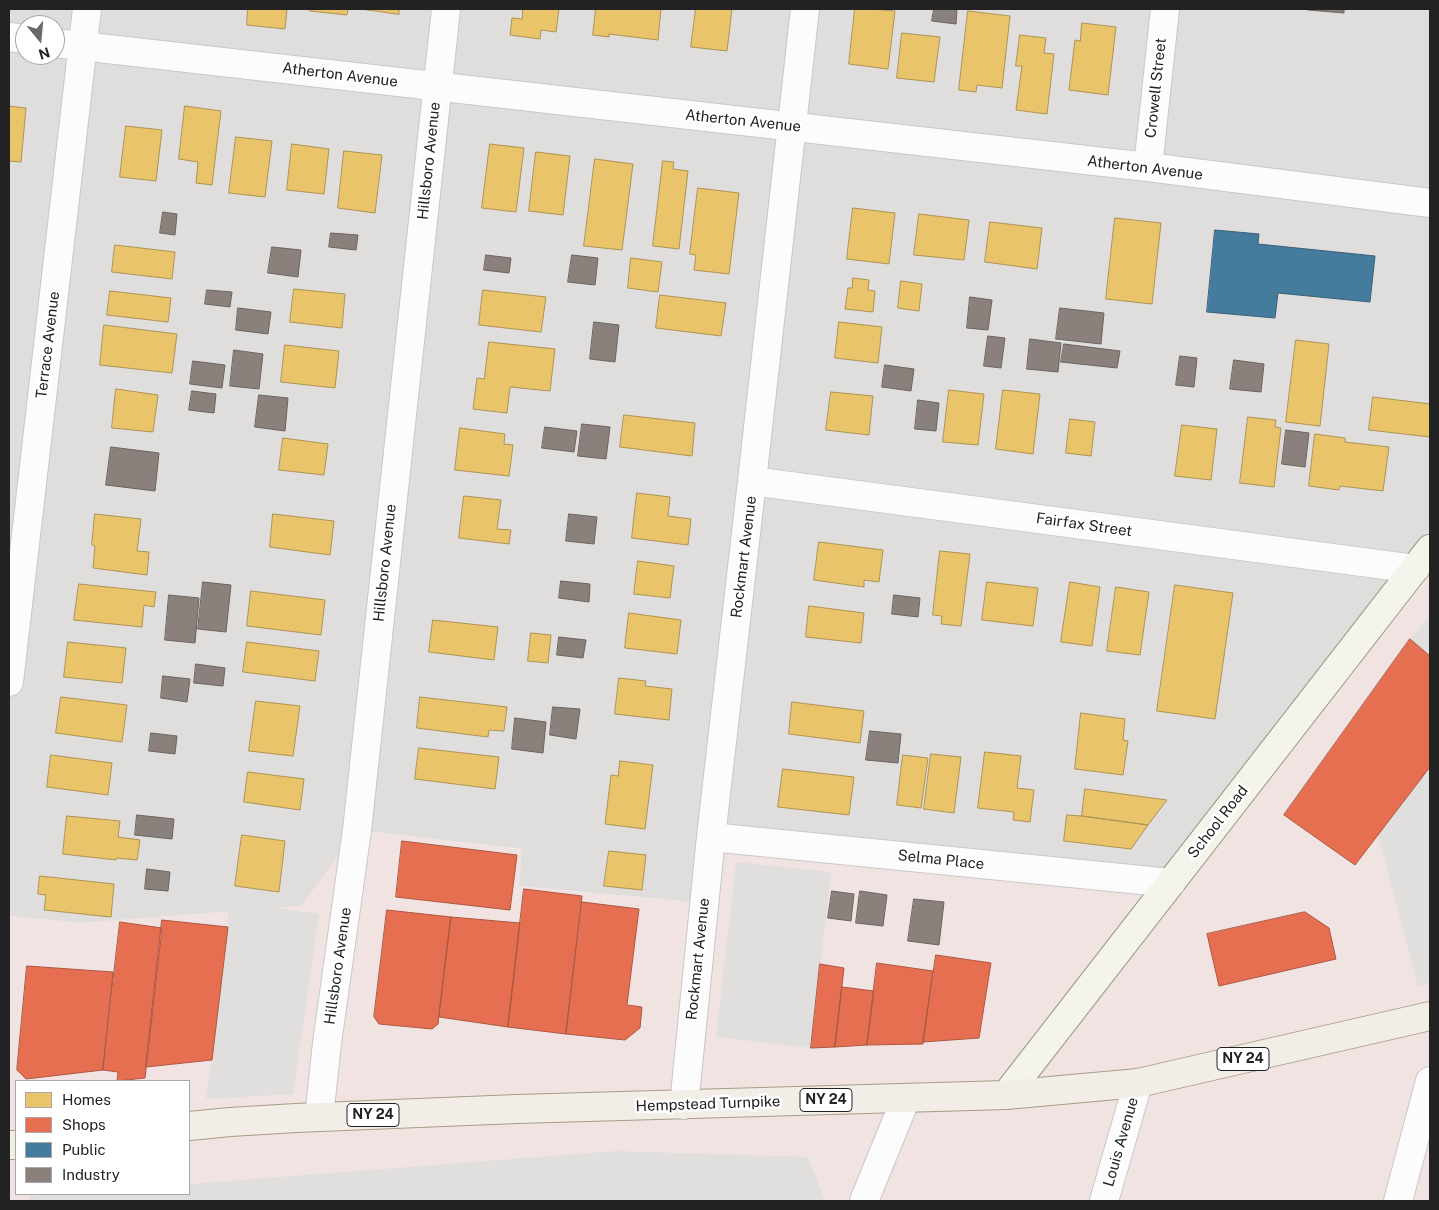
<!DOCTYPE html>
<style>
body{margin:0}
#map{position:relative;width:1439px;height:1210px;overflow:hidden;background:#f0eeeb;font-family:"Public Sans",sans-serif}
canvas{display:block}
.frame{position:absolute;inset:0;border:10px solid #222;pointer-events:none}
.legend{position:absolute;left:15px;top:1080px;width:175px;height:115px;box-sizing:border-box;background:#fff;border:1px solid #a7a7a7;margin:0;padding:6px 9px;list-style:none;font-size:15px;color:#222}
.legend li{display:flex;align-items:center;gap:10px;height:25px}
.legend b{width:25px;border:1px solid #a7a7a7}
.north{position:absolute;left:15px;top:15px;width:50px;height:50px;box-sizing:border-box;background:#fff;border:1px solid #a7a7a7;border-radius:50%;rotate:163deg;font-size:14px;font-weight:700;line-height:20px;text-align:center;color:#222}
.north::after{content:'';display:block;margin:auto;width:18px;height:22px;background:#6a6968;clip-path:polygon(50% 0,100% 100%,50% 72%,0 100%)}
</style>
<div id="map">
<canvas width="1439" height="1210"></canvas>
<div class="frame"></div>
<ul class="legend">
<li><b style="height:14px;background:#e9c46a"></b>Homes</li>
<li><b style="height:14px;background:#e76f51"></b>Shops</li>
<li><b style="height:14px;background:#457b9d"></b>Public</li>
<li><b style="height:14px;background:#8a817c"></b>Industry</li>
</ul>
<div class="north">N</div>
</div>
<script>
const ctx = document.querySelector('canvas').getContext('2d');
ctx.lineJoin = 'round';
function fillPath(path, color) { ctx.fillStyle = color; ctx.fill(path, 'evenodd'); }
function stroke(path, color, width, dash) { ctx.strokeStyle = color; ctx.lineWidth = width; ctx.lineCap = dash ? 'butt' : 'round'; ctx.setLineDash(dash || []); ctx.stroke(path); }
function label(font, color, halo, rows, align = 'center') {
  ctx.font = font + ' "Public Sans",sans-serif'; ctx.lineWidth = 5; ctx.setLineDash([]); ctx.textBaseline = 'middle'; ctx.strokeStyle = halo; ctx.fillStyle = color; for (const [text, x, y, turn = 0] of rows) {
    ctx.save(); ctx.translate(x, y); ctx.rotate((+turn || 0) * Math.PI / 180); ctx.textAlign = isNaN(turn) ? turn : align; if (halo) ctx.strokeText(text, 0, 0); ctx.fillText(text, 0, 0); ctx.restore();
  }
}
const residential = new Path2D(`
 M9,9H1430V544L1171,883L704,903L519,886L521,849L357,830L302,906L81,923L9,916ZM25,25H55V55H25Z`);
const commercial = new Path2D(`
 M1430,544V1194L1428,1201H9V916L81,923L301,906L357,830L522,850L519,886L704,903L711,837L1171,883ZM16,1081H189V1194H16Z`);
const parking = new Path2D(`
 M1430,615V656L1410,639Z
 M1430,766V983L1418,986L1378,835Z
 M9,838L81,923L9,914Z
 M736,862L831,872L811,1048L716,1037Z
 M228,901L319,914L293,1094L206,1099L228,927Z
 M615,1151L808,1157L825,1201H29V1196L56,1194H189V1184Z`);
const homes = new Path2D(`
 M248,9H287L285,29L247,25Z
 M310,9H348L347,15L310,11Z
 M361,9H399V14Z
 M523,9H559L556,32L541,30L540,39L510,35L512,18L522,19Z
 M596,9H661L658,40L609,34V37L593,35Z
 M696,9H732L727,51L691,47Z
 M855,9H871L895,11L888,69L849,64Z
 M968,11L1010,16L1002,88L977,85L976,92L959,90Z
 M1082,23L1116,27L1108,95L1069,90L1075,40L1080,41Z
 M902,33L940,37L934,82L897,78Z
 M1020,35L1046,38L1044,53L1054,54L1047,114L1016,110L1022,66H1016Z
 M9,106L26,108L21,162L9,161Z
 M185,106L221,111L212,185L196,183L198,162L179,159Z
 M126,126L162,130L156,181L120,177Z
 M236,137L272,141L265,197L229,193Z
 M292,144L329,149L324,194L287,190Z
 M490,144L524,148L516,212L482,208Z
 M344,151L382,155L375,213L338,208Z
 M536,152L570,156L563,215L529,211Z
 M595,159L633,164L622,250L584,246Z
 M663,161L674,162L673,169L688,171L679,249L653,246Z
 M698,188L739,193L729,274L694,270L696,255L690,254Z
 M853,208L895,213L889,264L847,259Z
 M919,214L969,220L964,260L914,255Z
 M1115,218L1161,223L1152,304L1106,299Z
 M990,222L1042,228L1037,269L985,262Z
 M115,245L175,252L172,279L112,272Z
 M631,258L662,262L658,292L628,288Z
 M853,278L869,280L868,290L875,291L873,312L845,309L848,288H852Z
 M901,281L922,284L919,311L898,308Z
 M294,289L345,294L342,328L290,322Z
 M483,290L546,297L541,332L479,325Z
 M110,291L171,298L168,322L107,315Z
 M660,295L726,303L721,336L656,328Z
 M839,322L882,327L878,363L835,358Z
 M104,325L177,334L172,373L100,365Z
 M1296,340L1329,344L1320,426L1286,422Z
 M489,342L555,349L550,391L510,387L507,413L473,409L477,378L484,379Z
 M285,345L339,351L335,388L281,382Z
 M116,389L158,395L153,432L112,428Z
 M949,390L984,394L978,445L943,442Z
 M1003,390L1040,394L1033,454L996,449Z
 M831,392L873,396L869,435L826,430Z
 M1373,397L1430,404V437L1369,430Z
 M624,415L695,423L692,456L620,447Z
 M1248,417L1276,420L1275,427L1281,428L1274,487L1240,483Z
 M1070,419L1095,422L1091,456L1066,453Z
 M1182,425L1217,429L1211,480L1175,476Z
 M460,428L505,434L504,444L513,445L509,476L455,470Z
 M1315,434L1345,438V442L1389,447L1383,491L1340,486L1339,490L1309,486Z
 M283,438L328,444L324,475L279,470Z
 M637,493L670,497L668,516L691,519L688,545L632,538Z
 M464,496L501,500L497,529L511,530L509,544L459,538Z
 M95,514L141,519L137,551L149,552L147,575L93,568L95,546L92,545Z
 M273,514L334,521L330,555L270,547Z
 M819,542L883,550L879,582L864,580V587L814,580Z
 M940,551L970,554L961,626L941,624L942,616L933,615Z
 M638,561L674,566L670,598L634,594Z
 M987,582L1038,588L1033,626L982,620Z
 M1070,582L1100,587L1092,646L1061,642Z
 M79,584L156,592L154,607L144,605L142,627L74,620Z
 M1175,585L1233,593L1215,719L1157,711Z
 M1116,587L1149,592L1140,655L1107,651Z
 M251,591L325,600L321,635L247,626Z
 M809,606L864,613L861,643L806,637Z
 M629,613L681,620L677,654L625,648Z
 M433,620L498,627L494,660L429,652Z
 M531,633L551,635L548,663L528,661Z
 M68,642L126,648L122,683L64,677Z
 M247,642L319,651L315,681L243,672Z
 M619,678L646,681L645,686L672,689L669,720L615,714Z
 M61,697L127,705L122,742L56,733Z
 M420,697L507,707L504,731L489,730L488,737L417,728Z
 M256,701L300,706L293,756L249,751Z
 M792,702L864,711L860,743L789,734Z
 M1081,713L1125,719L1123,740L1128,741L1123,775L1075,769Z
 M419,748L499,757L495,789L415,779Z
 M985,752L1021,756L1017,788L1034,790L1030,822L1013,820L1014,812L978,808Z
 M931,754L961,757L954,813L924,809Z
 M51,755L112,763L108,795L47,787Z
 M903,755L928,758L921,808L897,805Z
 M620,761L653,765L645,829L605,824L611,775L618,776Z
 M783,769L854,777L849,815L778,807Z
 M248,772L304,779L300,810L244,802Z
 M1085,789L1167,800L1148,825L1082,816Z
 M1067,815L1082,816L1148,825L1131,849L1064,841Z
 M67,816L120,821L118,837L140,840L137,860L116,858V860L63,854Z
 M242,835L285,841L279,892L235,886Z
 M609,851L646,855L642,890L604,886Z
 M40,876L114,884L111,917L44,910L46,895L38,894Z`);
const shops = new Path2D(`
 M1410,639L1430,656V767L1355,865L1284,815Z
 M402,841L517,855L510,910L396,897Z
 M524,889L582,896L566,1034L508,1027Z
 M582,902L639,909L627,1005L642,1007L640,1028L625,1040L566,1034Z
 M387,910L451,917L438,1024L432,1029L379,1024L374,1017Z
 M1305,912L1329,928L1336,959L1219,986L1207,934Z
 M451,917L520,923L508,1027L439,1017Z
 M162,920L228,927L212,1060L146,1067Z
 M120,922L162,928L145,1078L117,1081L118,1072L103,1070Z
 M936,955L991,963L979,1038L923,1042Z
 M877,963L933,971L923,1044L867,1045Z
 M820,964L844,968L835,1047L811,1048Z
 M27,966L113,972L103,1070L26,1079L17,1070Z
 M842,987L874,991L867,1045L835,1047Z`);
const public = new Path2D(`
 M1215,230L1259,234L1258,244L1375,256L1370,302L1278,293L1275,318L1207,312Z`);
const industry = new Path2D(`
 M934,9H957L956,24L932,21Z
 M1308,9H1344V13L1308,10Z
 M163,212L177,214L175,235L160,233Z
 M331,233L358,235L356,250L329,247Z
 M272,247L301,250L298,277L268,273Z
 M486,255L511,258L509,273L484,270Z
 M572,255L598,258L595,285L568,282Z
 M207,290L232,292L230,307L205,304Z
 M970,297L992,300L988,330L967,328Z
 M238,308L271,312L268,334L236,330Z
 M1060,308L1104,313L1101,344L1056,339Z
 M594,322L619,325L615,362L590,359Z
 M988,336L1005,338L1001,368L984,366Z
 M1030,339L1061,343L1058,372L1027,369Z
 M1064,344L1120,351L1117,368L1061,362Z
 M234,350L263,354L259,389L230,386Z
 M1180,356L1197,358L1194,387L1176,385Z
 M1234,360L1264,364L1261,392L1230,389Z
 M193,361L225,365L222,388L190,384Z
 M885,365L914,369L911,391L882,387Z
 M192,391L216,394L214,413L189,410Z
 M259,395L288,398L285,431L255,427Z
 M918,400L939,403L936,431L915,429Z
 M582,424L610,427L606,459L578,456Z
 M545,427L577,431L574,452L542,448Z
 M1286,430L1309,433L1305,467L1282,464Z
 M111,447L159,453L155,491L106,485Z
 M569,514L597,517L594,544L566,541Z
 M561,581L590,584L589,602L559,598Z
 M203,582L231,585L226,632L198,629Z
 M169,595L199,598L195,643L165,640Z
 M894,595L920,598L918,617L892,614Z
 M559,637L586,640L583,658L557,655Z
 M196,664L225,668L223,686L194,683Z
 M163,676L190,679L187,702L161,698Z
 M553,707L580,709L576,739L550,735Z
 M515,718L546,722L543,753L512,749Z
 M870,731L901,734L898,763L866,760Z
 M151,733L177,736L175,754L149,751Z
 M137,815L174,819L172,839L135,835Z
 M147,869L170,872L168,891L145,889Z
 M832,891L854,894L851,921L828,918Z
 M860,891L887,895L883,926L856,923Z
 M914,899L944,902L939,945L908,941Z`);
const street = new Path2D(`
 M9,37L25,39
 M55,43L1148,167L1430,203
 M1148,167L1165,9
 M752,481L1415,569
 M9,682L87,9
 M711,837L1171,883
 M684,1105L711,837L752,481L805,9
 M319,1117L327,1043L357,830L446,9
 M864,1201L906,1098
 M1104,1201L1138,1083
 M1398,1201L1430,1081`);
const secondary = new Path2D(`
 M1006,1095L1430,549`);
const primary = new Path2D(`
 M189,1126L230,1122L296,1118L517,1109L1006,1095L1138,1083L1430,1016
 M9,1145H16`);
const shields = [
 [1243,1059,52],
 [826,1100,52],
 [373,1115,52]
];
const shieldNames = [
 ["NY 24",1243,1059],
 ["NY 24",826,1100],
 ["NY 24",373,1115]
];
const streetNames = [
 ["Atherton Avenue",340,75,7],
 ["Crowell Street",1156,88,-84],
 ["Atherton Avenue",743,121,6],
 ["Hillsboro Avenue",429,161,-84],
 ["Atherton Avenue",1145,168,7],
 ["Terrace Avenue",48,345,-83],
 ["Fairfax Street",1084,525,8],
 ["Rockmart Avenue",744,557,-83],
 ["Hillsboro Avenue",385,563,-84],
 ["School Road",1218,822,-52],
 ["Selma Place",941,860,6],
 ["Rockmart Avenue",698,959,-84],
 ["Hillsboro Avenue",338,966,-82],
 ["Hempstead Turnpike",708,1104,-2],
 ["Louis Avenue",1121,1142,-74]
];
fillPath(residential, '#dfdedc');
fillPath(commercial, '#f1e3e1');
fillPath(parking, '#e0dfde');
fillPath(homes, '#e9c46a');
stroke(homes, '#ad9354', 1);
fillPath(shops, '#e76f51');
stroke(shops, '#ac5843', 1);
fillPath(public, '#457b9d');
stroke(public, '#3a6078', 1);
fillPath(industry, '#8a817c');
stroke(industry, '#6b6461', 1);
stroke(street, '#c9c8c7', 30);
stroke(secondary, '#999a82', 30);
stroke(primary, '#a79c86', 30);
stroke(street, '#fdfcfc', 28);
stroke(secondary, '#f4f4ed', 28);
stroke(primary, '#f3ede7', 28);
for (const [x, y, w] of shields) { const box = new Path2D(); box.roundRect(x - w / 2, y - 11.5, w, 23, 4); ctx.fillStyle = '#fff'; ctx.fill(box); stroke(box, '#222', 1); }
label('bold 14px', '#222', null, shieldNames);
label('15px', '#222', '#fff', streetNames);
</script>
